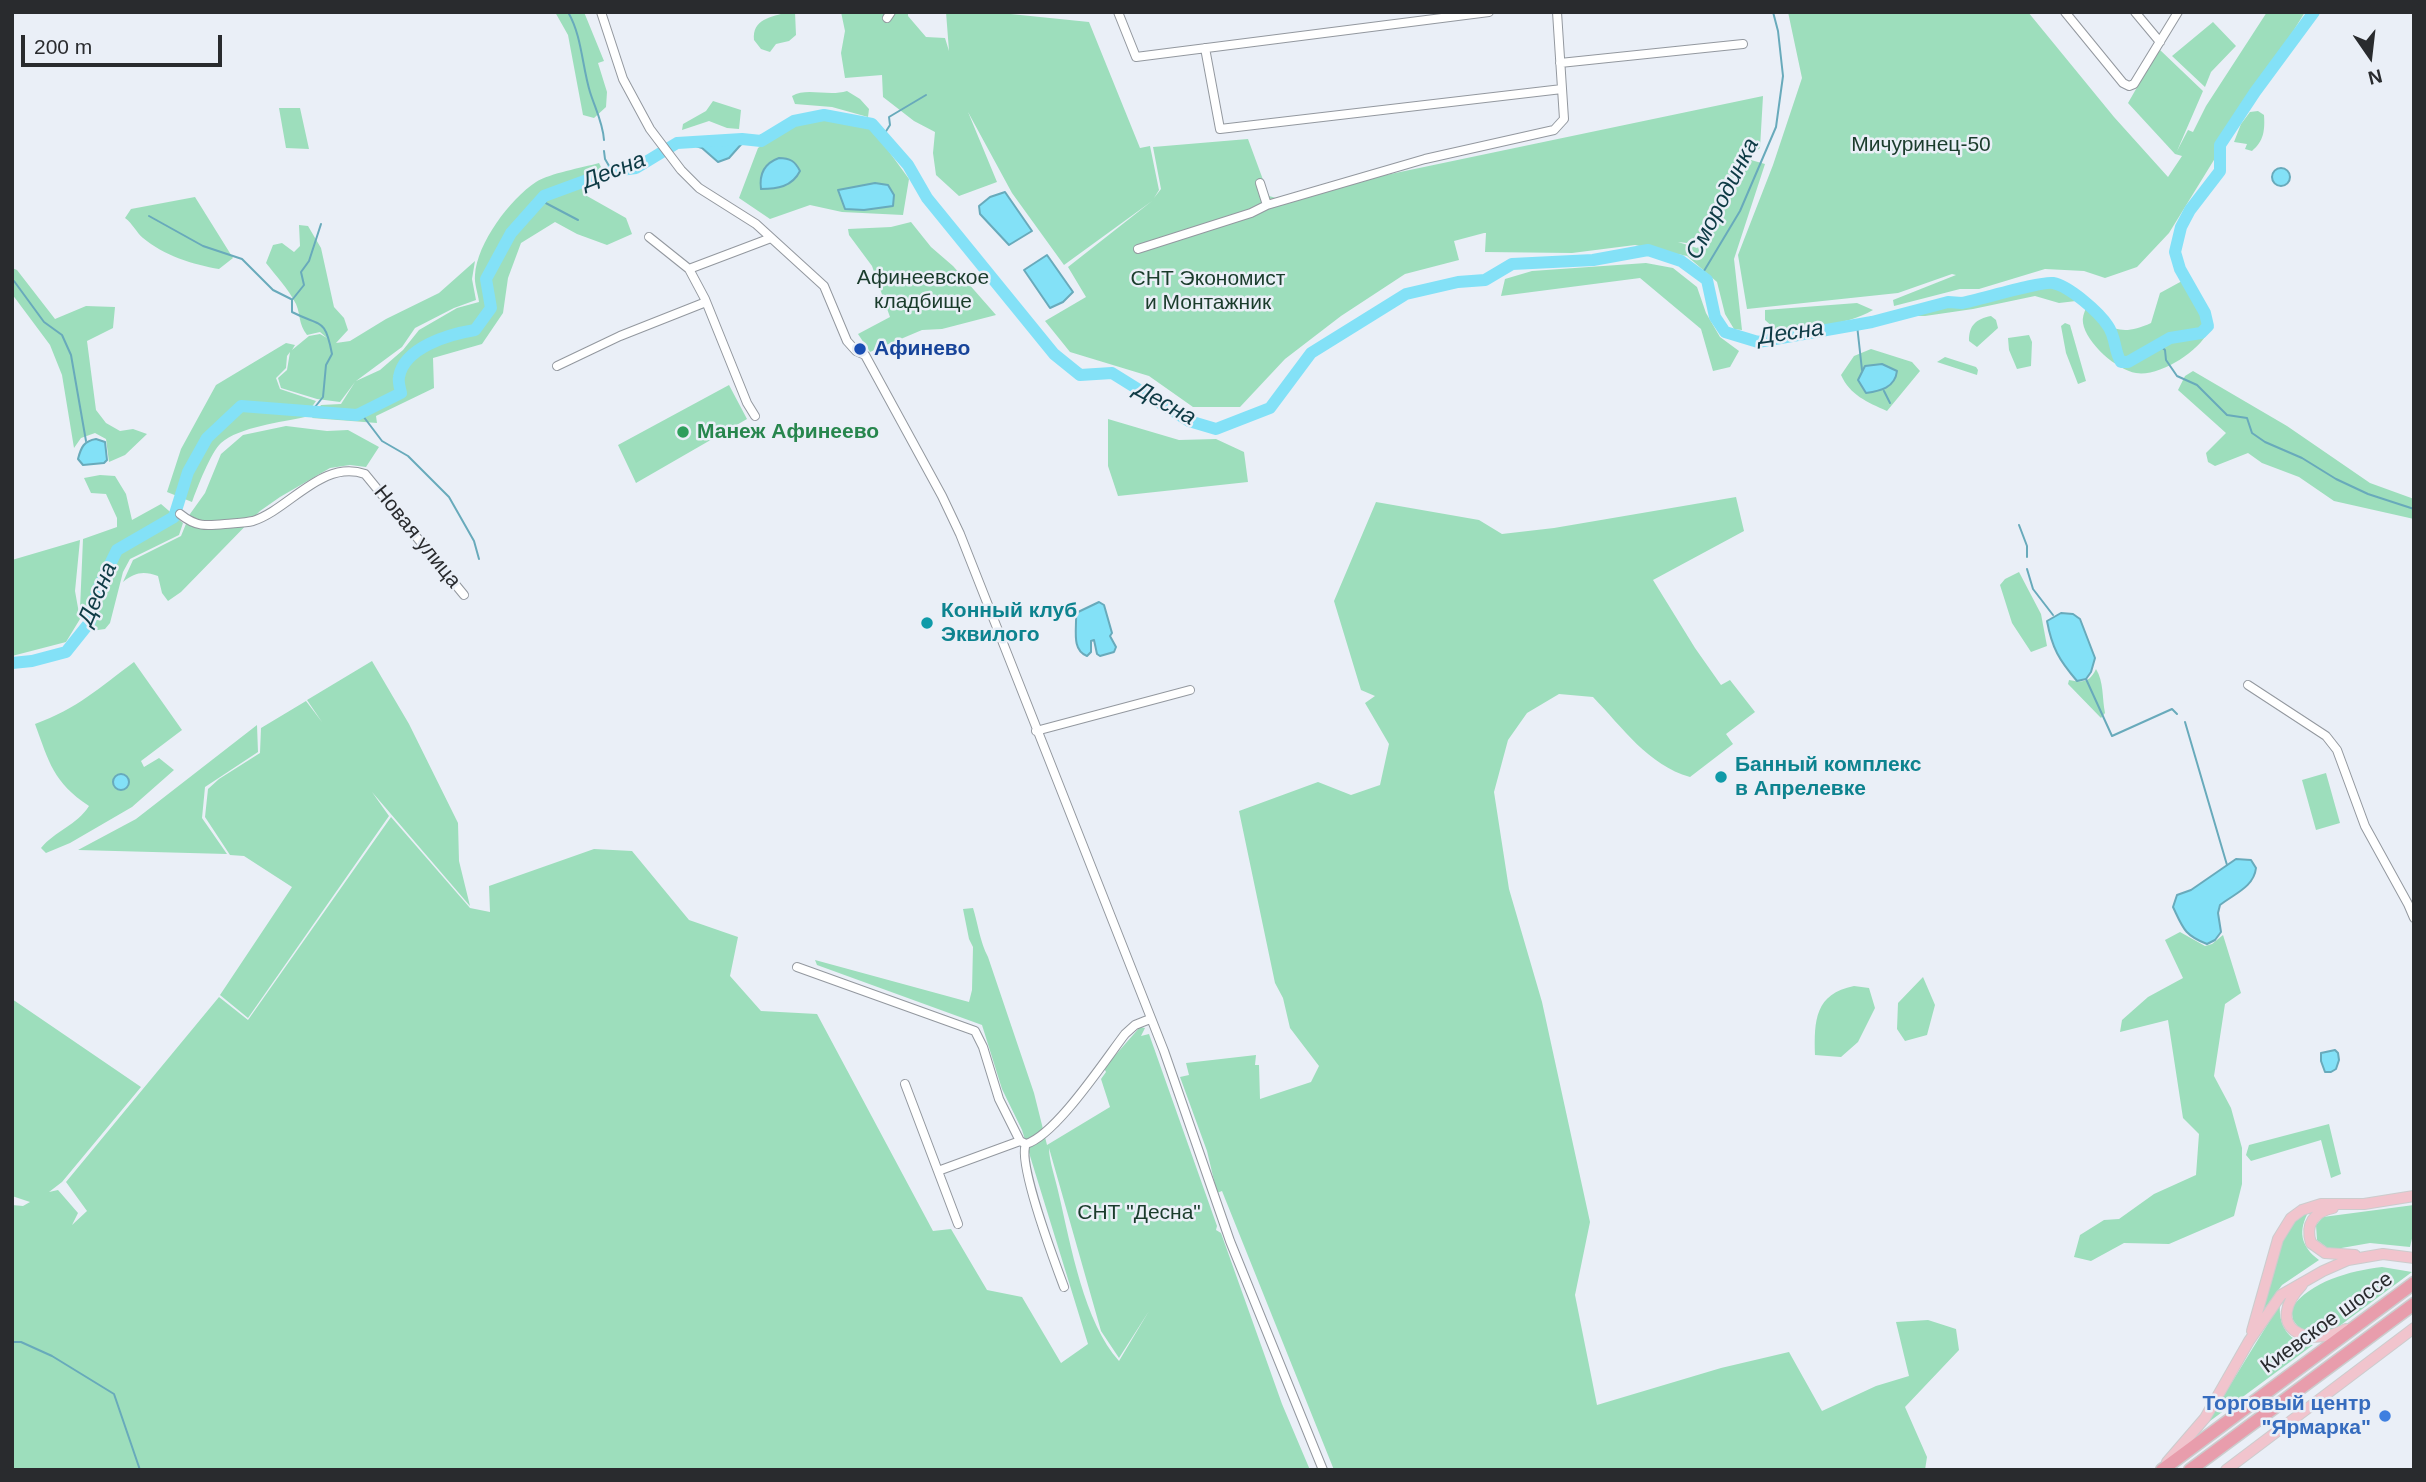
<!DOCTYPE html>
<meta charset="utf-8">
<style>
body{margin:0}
#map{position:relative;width:2426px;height:1482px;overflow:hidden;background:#eaeff7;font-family:Arial,sans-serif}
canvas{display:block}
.frame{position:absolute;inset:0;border:14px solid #292b2e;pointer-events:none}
.north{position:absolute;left:2335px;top:21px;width:70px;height:70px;-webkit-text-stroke:5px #eaeff7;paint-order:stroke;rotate:166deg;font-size:19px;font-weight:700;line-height:28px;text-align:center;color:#292b2e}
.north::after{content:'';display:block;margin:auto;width:24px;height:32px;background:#292b2e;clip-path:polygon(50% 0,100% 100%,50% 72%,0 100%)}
.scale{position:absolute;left:21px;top:35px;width:201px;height:32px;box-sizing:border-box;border:4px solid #292b2e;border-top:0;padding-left:9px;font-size:21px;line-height:24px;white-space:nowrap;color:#292b2e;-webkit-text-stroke:5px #eaeff7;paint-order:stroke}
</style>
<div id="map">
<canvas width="2426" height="1482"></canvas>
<div class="frame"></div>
<div class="north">N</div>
<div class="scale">200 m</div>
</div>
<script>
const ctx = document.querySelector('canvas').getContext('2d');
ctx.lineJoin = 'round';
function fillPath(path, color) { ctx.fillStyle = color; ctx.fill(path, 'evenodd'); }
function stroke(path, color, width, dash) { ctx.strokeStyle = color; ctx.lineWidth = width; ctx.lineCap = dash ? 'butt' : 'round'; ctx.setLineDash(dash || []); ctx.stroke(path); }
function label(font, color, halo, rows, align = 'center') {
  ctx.font = font + ' Arial,sans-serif'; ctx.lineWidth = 5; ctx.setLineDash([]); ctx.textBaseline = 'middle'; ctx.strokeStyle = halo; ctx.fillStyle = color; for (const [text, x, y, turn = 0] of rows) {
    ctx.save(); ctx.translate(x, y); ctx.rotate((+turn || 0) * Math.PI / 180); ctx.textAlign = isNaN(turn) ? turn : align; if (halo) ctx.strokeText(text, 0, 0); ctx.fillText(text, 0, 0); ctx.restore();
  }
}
const green = new Path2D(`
 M555,12H584L604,61L598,63L607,92L606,107L594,118L583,115L568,35Z
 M788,12H795L796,35L789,41L776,44L770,52L761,49L754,40C752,19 771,17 788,12Z
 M841,12H908V16L926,37L945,38L949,51L946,12H991L1089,22L1140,148L1150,146L1159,190L1154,198L1161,189L1153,147L1248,139L1269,196L1276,198L1763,96L1760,148L1744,160L1696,244L1678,242L1697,248L1707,240L1751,160L1765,164L1734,259L1742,330L1734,329L1725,314L1717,282L1687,256L1635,245L1572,253L1485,252L1486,233H1484L1454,241L1459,260L1405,274L1341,316L1285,359L1240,407H1193L1149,376L1070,352L1045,321L1086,297L1068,267L1152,201L1064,265L1012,193L968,112L997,182L959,196L936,175L933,153L935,132L914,121L883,97L882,75L845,78L841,53L845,31Z
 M1788,12H2028L2114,117L2168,177L2182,156L2175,154L2128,103L2159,49L2203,91L2177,151L2188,130L2193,132L2206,106L2267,12H2305L2169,233L2137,267L2105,278L2084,271L2045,269L1979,289H1960L1894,306L1893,300L1956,275L1952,274L1898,293L1747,309L1738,255L1773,165L1802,78Z
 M2213,22L2236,46L2211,72L2205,87L2172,56Z
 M847,91L860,99L869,109L868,117L832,107L795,104L792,96C807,87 828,97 847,91Z
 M713,101L741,110L739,129L727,128L709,121L682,130L683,124L706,111Z
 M279,108H300L309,149L286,148Z
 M2258,111L2264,115C2265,130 2264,141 2252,151L2245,149L2247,144L2234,142L2241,124L2250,112Z
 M825,118L871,127L909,179L903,215L842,212L810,205L770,219L739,198L758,148L796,123Z
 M599,163L608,181L590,187L587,196L626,218L632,234L607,245L577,234L555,222L521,243L508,278L503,313L482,344L433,358L434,388L376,416L377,423L312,418L321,405L341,404L355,382L340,402L317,399L281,388L278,378L287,370L290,352L287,356L286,368L276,378L280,389L316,401L305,417C282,422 239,427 221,443C211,452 197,488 192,502L167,492L181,449L216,385L286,343L295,345L292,350L309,336L320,334L327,338L320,332L307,335C298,323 301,316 296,304C288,288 276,276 266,263L273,245L282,243L294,252L300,246L299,225L308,226L321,248L334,307L344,318L348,330L336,343L350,341L386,319L439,293L475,261L472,279L476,300L454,308L415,328L402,347L356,381L380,370L403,350L419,330L457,308L479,302C478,294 474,283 475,275C477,243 510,199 536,182C551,173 581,168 599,163Z
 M195,197L233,258L219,269C194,265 163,255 143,238C136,232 133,224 125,218L131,209Z
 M911,222L931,247L953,266L996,315L942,329L922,330L870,352L858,334L890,317L872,266L849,235L848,229L891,227Z
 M1646,263L1673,268L1697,287L1706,313L1720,337L1739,351L1730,367L1713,371L1701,329L1640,278L1501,296L1505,279L1532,271Z
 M12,268L17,270L55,319L86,306L115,307L113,328L87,341L96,410L106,423L120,431L133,429L147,434L125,455L109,462L106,439L95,433L81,438L74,448L62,375L50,345L12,294Z
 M2182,281L2202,314L2208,332C2198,352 2159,377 2136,373C2117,370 2086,343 2083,323C2082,318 2084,313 2086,308C2108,329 2121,337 2151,323L2160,293Z
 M2051,284L2069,292L2076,301L2059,303L2035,296L1973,309L1925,316H1904L1899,311L1916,307L1963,305Z
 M1857,303L1873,310C1844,327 1808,326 1775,329L1765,320V310Z
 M1991,316L1996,320L1998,328L1977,347L1969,341C1969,325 1976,319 1991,316Z
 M2065,323L2070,325L2086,381L2078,384L2066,353L2061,326Z
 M2029,335L2032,342L2031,366L2017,369L2009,350L2008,338Z
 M1871,349L1912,362L1920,371L1887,411C1867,402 1850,395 1841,375L1854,356Z
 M1945,357L1976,367L1978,370L1977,375L1937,362Z
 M2193,371L2287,426L2370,483L2414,499V519L2334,501L2299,477L2262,463L2248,453L2215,466L2208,462L2206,453L2226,433L2178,390L2185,376Z
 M729,385L747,419L636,483L618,445Z
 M1108,419L1179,440L1216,439L1244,452L1248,482L1118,496L1108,466Z
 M286,426L327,431L348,430L379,447L366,467L350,465L330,468L280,497L260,511L181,592L168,601L162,593L158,576C144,571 135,572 123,582L133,560L181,536L190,514L205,493L221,454L243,435Z
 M100,475L115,476L126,494L132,520L161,504L183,523L179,535L130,559L123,572L110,623L105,629L91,631L80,609L83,539L117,527V518L106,494L91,493L84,478Z
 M1736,497L1744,531L1653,580L1695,648L1721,685L1730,680L1755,712L1726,734L1733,744L1690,777C1648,765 1623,728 1593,697L1559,694L1527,713L1508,740L1494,792L1509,889L1542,1002L1590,1222L1575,1295L1597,1405L1721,1368L1789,1352L1822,1411L1876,1386L1909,1376L1896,1322L1928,1320L1956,1329L1959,1350L1905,1407L1927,1457L1925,1470H1334L1222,1191L1217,1193L1207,1151L1180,1077L1189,1075L1186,1063L1256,1055L1255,1065H1259L1260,1099L1311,1082L1319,1066L1290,1028L1283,998L1275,983L1239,811L1318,782L1351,795L1380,785L1389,744L1365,703L1375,696L1361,690L1334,601L1376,502L1479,520L1502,534L1554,528Z
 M80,540L75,591L80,619L66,642L12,656V560Z
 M2019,572L2041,614L2047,646L2031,652L2012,623L2000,585L2005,579Z
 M372,661L409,724L458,823L459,861L470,906L372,792L389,816L248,1018L220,995L292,887L244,856L230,855L205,817L208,789L219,779L260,753L261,728L306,701L322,722L307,700Z
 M134,662L182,730L141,761L144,767L159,758L174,770L132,807L70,843L46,853L41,848C55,831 77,825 89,806C53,782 49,762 35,724C77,709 100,687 134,662Z
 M2096,669C2104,682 2102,698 2105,713L2101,718L2068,684L2069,680C2083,683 2090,682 2096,669Z
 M257,725L258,752L205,787L202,818L227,854L78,850L136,819Z
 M2326,773L2340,823L2316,830L2302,780Z
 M391,817L470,908L490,912L489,886L594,849L632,851L689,920L738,937L730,976L761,1011L817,1014L933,1231L951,1229L987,1290L1022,1297L1061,1363L1088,1344L1022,1130L1002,1089L982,1025L817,965L815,960L969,1002L972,990L973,947L969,939L963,909L973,908C978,924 980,942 988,957L1034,1093L1047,1145L1110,1107L1101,1079L1106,1072L1104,1068L1140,1027L1145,1028L1141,1036L1149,1034L1217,1226L1216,1230L1221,1233L1282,1404L1310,1470H12V1205L23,1206L30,1202L12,1196V999L141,1087L62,1182L49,1192L58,1190L78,1213L72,1225L87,1211L66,1182L219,997L248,1020ZM1049,1148L1101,1331L1119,1358L1149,1311L1119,1361C1084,1322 1071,1246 1059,1195C1056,1180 1049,1161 1049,1148Z
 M2180,932L2205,946L2212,944L2223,935L2241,993L2225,1004L2214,1076L2231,1108L2242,1148V1184L2234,1216L2169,1244L2124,1243L2091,1261L2074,1257L2080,1235L2104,1220L2119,1219L2154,1194L2196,1175L2199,1134L2183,1118L2168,1020L2120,1032L2122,1020L2148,997L2183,978L2165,940Z
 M1923,977L1935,1005L1927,1035L1905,1041L1897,1029L1898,1003Z
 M1854,986L1869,988L1875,1008L1858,1042L1841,1057L1815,1055C1814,1020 1815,994 1854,986Z
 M2329,1124L2341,1174L2331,1178L2321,1140L2251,1161L2246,1155L2249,1145Z
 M2414,1205V1230L2410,1247L2370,1243L2330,1250L2317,1240L2316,1225L2323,1217Z
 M2309,1211C2298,1230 2300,1246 2319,1260L2282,1285L2263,1311L2281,1242L2293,1223Z
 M2382,1267L2412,1272L2334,1330L2326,1333L2301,1331L2293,1320L2291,1309C2310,1281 2350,1271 2382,1267Z
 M2280,1304C2278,1327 2290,1343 2313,1345L2206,1424Z`);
const water = new Path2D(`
 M742,139L745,140L729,158L718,162L702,148L683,142Z
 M779,158C790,158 795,161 800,171C792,187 777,189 761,189C759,174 765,163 779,158Z
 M2272 177a9 9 0 1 1 18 0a9 9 0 1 1-18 0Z
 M875,183L888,185L894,195L893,206L864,210L845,209L838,190Z
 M1005,192L1032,231L1009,245L980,214L979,206L990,197Z
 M1047,255L1073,292L1063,302L1050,308L1024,270Z
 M1882,364L1897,371C1895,388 1880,391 1866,393L1858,380L1865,366Z
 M96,439L105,442L107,460L104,463L83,465L78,459C81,447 84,441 96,439Z
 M1099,602L1104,605L1112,633L1110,636L1116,647L1114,652L1100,656L1097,654L1094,640L1091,641V652L1087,656C1071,650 1077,629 1076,613Z
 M2061,613L2073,614L2080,619L2095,658L2091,672L2086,679L2077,681C2059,660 2052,648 2047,621Z
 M113 782a8 8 0 1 1 16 0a8 8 0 1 1-16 0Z
 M2236,859L2251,860L2256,868C2254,887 2234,894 2220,905L2218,913L2221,932L2215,940L2207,944C2184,935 2183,928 2173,907L2177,895L2191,890Z
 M2335,1050L2338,1053L2339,1060L2336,1069L2331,1072H2325L2321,1061V1053Z`);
const stream = new Path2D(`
 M568,12C582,36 582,66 590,92C595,108 603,123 604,140
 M883,136L890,125L889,117L926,95
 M604,151L605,159L612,171
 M540,200L578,220
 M149,216L203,246L242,259L273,290L291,299
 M1701,276L1740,211L1776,127L1783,76L1778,31L1773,12
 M14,281L44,322L62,335L71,355L86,441
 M1857,325L1862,370
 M2159,345L2165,350L2166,360L2177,376L2197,385L2227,415L2247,418L2252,433L2265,442L2302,458L2336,479L2368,494L2414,509
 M1884,391L1890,403
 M311,412L323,397L326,365L332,354C325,317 321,327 292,312V300L304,285L301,272L309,261L321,224
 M360,412L382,441L408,456L449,497L474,541L479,559
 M2019,525L2027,546V557
 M2027,569L2033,589L2053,615
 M2086,679L2112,736L2172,709L2177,714
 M2185,722L2227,865
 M12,1342H21L52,1356L114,1394L140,1470`);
const river = new Path2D(`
 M12,663L32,661L66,652L90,622L97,591L117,550L174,517L188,472L207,438L241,406L357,415L401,393C400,389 398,381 399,377C404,347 450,334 475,330L491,308L486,279L511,233L544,196L612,171L636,168L677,143L742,139L761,141L794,121L824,115L872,124L908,165L927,198L1054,354L1080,375L1112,373L1189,421L1216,429L1270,408L1311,353L1406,294L1458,282L1485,280L1512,264L1593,260L1648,250L1681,261L1707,280L1715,317L1725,332L1758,342L1872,322L1948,302L1962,303C1979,300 2041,281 2053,283C2069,286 2099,312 2108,326C2116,337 2114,351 2121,362H2128L2170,338L2201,333L2208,326L2205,313L2180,269L2175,252L2181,227L2190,210L2220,171V145L2255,92L2314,12`);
const minor = new Path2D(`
 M601,12L623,79L650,129L681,170L699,188L756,224L824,286L847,341L856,351L865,355L942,496L960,534L1164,1051L1230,1241L1323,1470
 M1118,12L1136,57L1489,12
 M2065,12L2123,83L2129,86L2134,84L2178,12
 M2135,12L2160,42
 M887,18L891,12
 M1205,48L1220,129L1562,89
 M1560,63L1743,44
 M1260,183L1267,205
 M649,237L689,269L771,238
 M1138,249L1251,213L1267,205L1425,159L1554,130L1564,119L1557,12
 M689,269L705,299L747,403L755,416
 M557,366L620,336L706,302
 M180,514C196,527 206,526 225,524C234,523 244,523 253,521C290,509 322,459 365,474L464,595
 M2248,685L2326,736L2337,750L2365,826L2408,904L2414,918
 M1036,731L1190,690
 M797,967L975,1031L983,1047L999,1099L1020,1141L1026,1144
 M905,1084L958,1224
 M1026,1144C1056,1135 1105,1060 1125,1034L1135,1025L1150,1019
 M1026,1144C1017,1162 1055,1263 1064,1287
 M938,1171L1020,1141`);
const major = new Path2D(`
 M2333,1208C2314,1212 2305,1224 2311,1243L2325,1253L2355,1255
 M2302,1285C2263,1326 2305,1350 2346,1329
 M2252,1331L2278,1239L2291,1218L2302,1210L2321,1204H2364L2414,1196
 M2167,1462L2205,1418L2249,1341L2281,1295L2323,1271L2348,1260L2383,1254L2414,1258
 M2226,1470L2414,1328`);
const highway = new Path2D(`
 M2162,1470L2414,1283
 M2190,1470L2414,1304`);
const markers = [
 [860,349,7,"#1a4fb4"],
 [683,432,7,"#2e9e5b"],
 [927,623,7,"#0f9aa8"],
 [1721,777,7,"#0f9aa8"],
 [2385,1416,7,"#3f7fe0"]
];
const parkNames = [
 ["Мичуринец-50",1921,145],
 ["Афинеевское",923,278],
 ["кладбище",923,302],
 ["СНТ Экономист",1208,279],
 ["и Монтажник",1208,303],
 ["СНТ \"Десна\"",1139,1213]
];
const transitNames = [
 ["Афинево",874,349]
];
const leisureNames = [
 ["Манеж Афинеево",697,432]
];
const streetNames = [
 ["Новая улица",417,537,51],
 ["Киевское шоссе",2327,1323,-36]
];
const cultureNames = [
 ["Конный клуб",941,611],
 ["Эквилого",941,635],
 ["Банный комплекс",1735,765],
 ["в Апрелевке",1735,789]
];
const shopNames = [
 ["Торговый центр",2371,1404],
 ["\"Ярмарка\"",2371,1428]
];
const waterNames = [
 ["Десна",614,171,-21],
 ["Смородинка",1723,199,-63],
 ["Десна",1791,333,-8],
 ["Десна",1165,404,29],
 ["Десна",98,594,-67]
];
fillPath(green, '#9ddebc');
fillPath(water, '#83e1f7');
stroke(water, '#68aabb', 2);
stroke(stream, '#68aabb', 2);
stroke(river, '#83e1f7', 12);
stroke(minor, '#93989f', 10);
stroke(major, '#cccccd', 12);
stroke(highway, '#cccccd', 15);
stroke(minor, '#fff', 8);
stroke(major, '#f1c4cd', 10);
stroke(highway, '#e89dac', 12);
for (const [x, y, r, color] of markers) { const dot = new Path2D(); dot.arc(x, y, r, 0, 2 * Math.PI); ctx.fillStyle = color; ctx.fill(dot); stroke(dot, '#eaeff7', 2.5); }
label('21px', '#1a3c2c', '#eaeff7', parkNames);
label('bold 21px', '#164399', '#eaeff7', transitNames, 'left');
label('bold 21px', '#27864d', '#eaeff7', leisureNames, 'left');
label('21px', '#292b2e', '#eaeff7', streetNames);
label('bold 21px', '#0d838f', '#eaeff7', cultureNames, 'left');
label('bold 21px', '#366cbe', '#eaeff7', shopNames, 'right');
label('italic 23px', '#0e3b45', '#eaeff7', waterNames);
</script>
